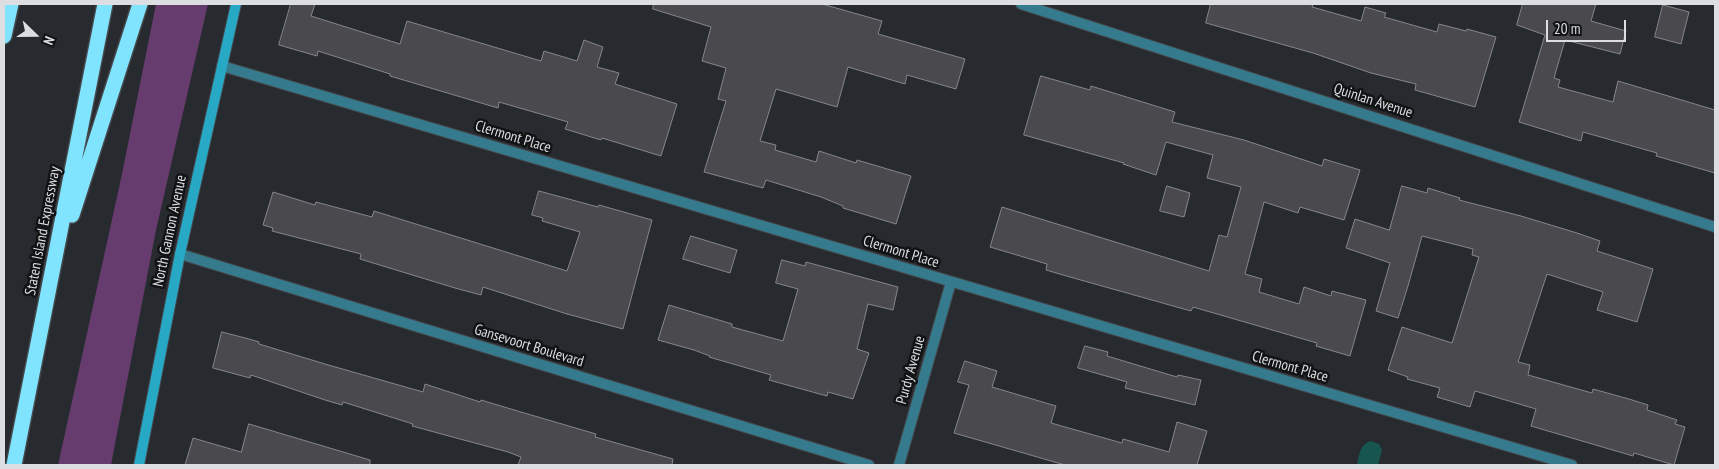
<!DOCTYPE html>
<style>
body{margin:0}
#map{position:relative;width:1719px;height:469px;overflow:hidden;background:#272a2e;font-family:"PT Sans Narrow",sans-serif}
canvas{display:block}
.frame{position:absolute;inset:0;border:5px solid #dcdee1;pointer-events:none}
.north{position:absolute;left:10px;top:10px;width:50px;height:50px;-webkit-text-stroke:4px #111314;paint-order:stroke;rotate:112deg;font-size:14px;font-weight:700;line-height:20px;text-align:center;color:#dcdee1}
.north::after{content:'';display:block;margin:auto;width:18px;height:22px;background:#dcdee1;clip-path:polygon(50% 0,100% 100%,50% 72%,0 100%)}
.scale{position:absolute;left:1546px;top:20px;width:80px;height:22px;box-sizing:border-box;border:2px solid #dcdee1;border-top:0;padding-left:6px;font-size:15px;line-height:18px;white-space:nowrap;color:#dcdee1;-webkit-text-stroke:4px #111314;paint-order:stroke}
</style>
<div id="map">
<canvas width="1719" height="469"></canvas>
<div class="frame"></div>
<div class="north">N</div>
<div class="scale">20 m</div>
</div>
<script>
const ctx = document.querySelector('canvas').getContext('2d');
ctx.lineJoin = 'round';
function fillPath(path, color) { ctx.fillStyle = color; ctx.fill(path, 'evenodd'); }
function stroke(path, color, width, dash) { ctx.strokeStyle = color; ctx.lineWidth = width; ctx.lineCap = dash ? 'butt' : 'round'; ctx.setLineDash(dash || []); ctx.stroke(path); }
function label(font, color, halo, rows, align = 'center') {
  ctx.font = font + ' "PT Sans Narrow",sans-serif'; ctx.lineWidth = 5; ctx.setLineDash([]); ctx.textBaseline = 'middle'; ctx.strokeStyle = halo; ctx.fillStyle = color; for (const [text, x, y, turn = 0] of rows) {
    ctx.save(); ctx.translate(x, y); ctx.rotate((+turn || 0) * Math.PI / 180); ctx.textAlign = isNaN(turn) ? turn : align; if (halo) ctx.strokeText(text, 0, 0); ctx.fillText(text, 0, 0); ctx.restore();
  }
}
const green = new Path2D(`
 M156,4H208L156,230L111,465H58L122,174Z`);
const water = new Path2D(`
 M1371,441L1379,444L1382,450L1378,465H1357C1359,455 1360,444 1371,441Z`);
const building = new Path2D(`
 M291,4H315L311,16L400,44L407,21L541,61L544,51L577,61L584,40L603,47L597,67L619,73L615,84L677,104L661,156L602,138L601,140L565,129L568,122L499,102L498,108L390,76V74L318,51L317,56L279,45Z
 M654,4H822L882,21L878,34L965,59L956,89L907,75L905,84L848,67L837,107L776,89L760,141L776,145L775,150L816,162L819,151L856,163L857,160L911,176L896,224L843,208V206L821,197L766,180L763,188L704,172L726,101L718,99L726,68L702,61L711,27L653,9Z
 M1211,4H1313L1312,7L1358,20L1361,21L1365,7L1386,13L1384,17L1437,32L1439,24L1466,31L1467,29L1496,37L1475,107L1415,90L1416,84L1371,73L1313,53L1206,23Z
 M1523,4H1596L1591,21L1626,31L1620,54L1565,40L1554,78L1560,80L1558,87L1613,102L1618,81L1715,110V173L1656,156L1657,153L1583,132L1581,141L1519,122L1545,35L1517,25Z
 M1663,5L1689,12L1681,44L1655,37Z
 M1041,76L1090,90L1091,86L1175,112L1172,122L1244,140L1322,166L1324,159L1360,170L1344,220L1300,207L1298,213L1264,202L1245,274L1262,279L1259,292L1299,304L1304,287L1331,296L1332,291L1366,300L1350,356L1316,346L1317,343L1193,307L1191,311L1070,277L1046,270L1047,264L990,247L1002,207L1209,271L1219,235L1227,237L1241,187L1207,178L1213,155L1166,142L1156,175L1123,164L1124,163L1024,135Z
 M1167,186L1190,193L1184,217L1160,211Z
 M1402,186L1427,193L1428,188L1460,198L1459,200L1521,216L1577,233L1600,241L1597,251L1653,269L1637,322L1597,310L1603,292L1547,274L1518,362L1530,365L1528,375L1592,393L1593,389L1629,399L1648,405L1647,410L1677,420L1675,424L1685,427L1674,465L1634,453L1633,456L1531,426L1536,409L1475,391L1470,407L1437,397L1440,388L1407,379L1408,377L1388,370L1402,327L1452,343L1479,257L1472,255L1473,249L1422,236L1408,286L1398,318L1376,311L1390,263L1346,248L1355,219L1389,230Z
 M539,191L598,207L599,205L652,220L623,329L567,314L483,287L481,295L455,288L360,259L361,254L272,231L273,228L263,225L273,192L315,205L316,202L372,217L374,211L567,271L580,232L542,221L543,218L532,215Z
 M691,236L737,250L730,273L683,259Z
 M782,260L805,266L806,262L898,287L893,310L868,304L857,349L869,353L853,399L828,392L827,396L769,380L771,375L709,357L710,356L694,350L658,340L669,305L732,324V327L783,341L798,289L776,283Z
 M222,332L249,339L259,342V344L325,364L423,392L425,384L480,402L481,400L521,412L596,434L595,437L673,459L672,465H518L521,457L508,452L412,426L413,424L343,402L342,405L325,400L251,375L250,378L213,368Z
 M1085,346L1108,352L1107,356L1177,377L1178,375L1201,380L1195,405L1125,388L1127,382L1078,368Z
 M965,361L997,371L992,387L1056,406L1051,423L1122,443L1123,439L1169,452L1177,422L1207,431L1197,465H1065L954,433L969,385L958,382Z
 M249,424L370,460V465H185L193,438L241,452Z`);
const street = new Path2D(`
 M1021,4L1715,227
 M222,66L1572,465
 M180,254L869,465
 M899,465L951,282`);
const secondary = new Path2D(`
 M139,465L180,254L236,4`);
const highway = new Path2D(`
 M4,36L11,4
 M72,215L140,4
 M14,465L105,4`);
const streetNames = [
 ["Quinlan Avenue",1373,101,18],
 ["Clermont Place",513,137,17],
 ["Staten Island Expressway",43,231,-79],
 ["North Gannon Avenue",170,231,-78],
 ["Clermont Place",901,252,17],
 ["Gansevoort Boulevard",529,346,17],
 ["Clermont Place",1290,367,16],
 ["Purdy Avenue",911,370,-74]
];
fillPath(green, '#663c6f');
fillPath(water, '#17564e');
fillPath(building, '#49494e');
stroke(building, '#86868c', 1);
stroke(street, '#44474b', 12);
stroke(secondary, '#44474b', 12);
stroke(highway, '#44474b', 18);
stroke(street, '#357b8d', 10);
stroke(secondary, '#27a9c6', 10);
stroke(highway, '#81e4fe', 15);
label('15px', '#dcdee1', '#111314', streetNames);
</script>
